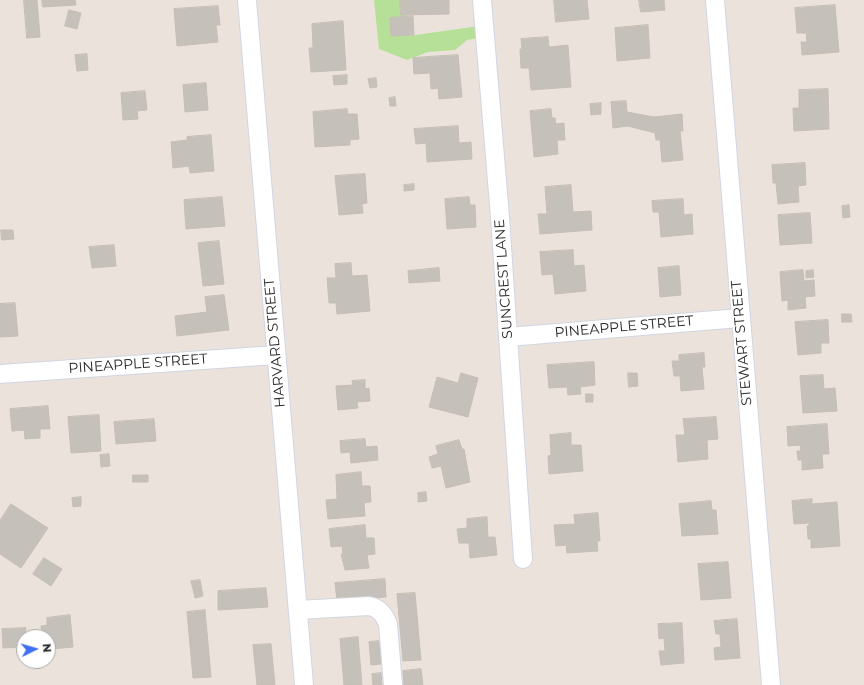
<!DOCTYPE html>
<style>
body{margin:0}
#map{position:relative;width:864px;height:685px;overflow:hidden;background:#ebe3db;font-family:Montserrat,sans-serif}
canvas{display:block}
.north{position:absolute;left:16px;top:629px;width:40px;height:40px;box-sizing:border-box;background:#fff;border:1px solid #a9a9a9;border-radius:50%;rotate:85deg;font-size:11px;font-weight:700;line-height:16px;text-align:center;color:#292929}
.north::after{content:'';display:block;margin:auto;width:14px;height:18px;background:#3e6ff4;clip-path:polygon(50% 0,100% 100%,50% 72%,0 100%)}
</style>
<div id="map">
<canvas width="864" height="685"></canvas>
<div class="north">N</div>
</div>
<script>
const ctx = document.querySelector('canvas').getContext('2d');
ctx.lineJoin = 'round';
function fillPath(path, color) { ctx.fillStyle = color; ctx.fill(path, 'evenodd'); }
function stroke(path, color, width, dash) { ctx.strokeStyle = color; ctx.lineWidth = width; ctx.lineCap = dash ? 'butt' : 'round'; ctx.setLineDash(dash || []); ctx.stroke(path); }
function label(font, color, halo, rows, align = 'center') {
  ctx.font = font + ' Montserrat,sans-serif'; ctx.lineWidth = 4; ctx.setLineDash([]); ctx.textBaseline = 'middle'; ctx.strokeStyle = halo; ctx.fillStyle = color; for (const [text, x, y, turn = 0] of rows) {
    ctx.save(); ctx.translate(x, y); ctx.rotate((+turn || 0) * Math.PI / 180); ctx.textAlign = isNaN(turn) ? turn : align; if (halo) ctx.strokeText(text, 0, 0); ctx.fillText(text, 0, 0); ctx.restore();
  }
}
const green = new Path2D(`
 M374,0H405L409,36L493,24L489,36L467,40L455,50L428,52L407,60L379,49Z`);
const building = new Path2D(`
 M24,0H37L40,37L27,38Z
 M42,0H75L76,5L43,7Z
 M400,0H449V14L401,15Z
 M554,0H587L589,19L556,22Z
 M639,0H664L665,10L641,12Z
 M835,5L839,52L802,55L801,42H807L806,33H797L795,8Z
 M218,6L220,25H216L218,42L177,46L174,9Z
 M69,10L81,13L77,29L65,26Z
 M413,16L414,35L391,36L390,18Z
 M343,21L346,70L311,72L309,48H313L312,24Z
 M648,25L650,58L617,61L615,28Z
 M548,37L549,47L568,45L571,87L531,90L529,68H521L520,49H522L521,39Z
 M87,54L88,70L77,71L75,55Z
 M458,55L462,97L439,99L438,88L431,89L430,73L414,74L413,58Z
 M347,75V84L334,85L333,76Z
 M376,78L377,87L370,88L368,79Z
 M206,83L208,110L185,112L183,85Z
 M828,89L829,129L794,131L793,108H799V90Z
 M145,91L147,110L137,111L138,119L123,120L121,93Z
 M395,97L396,106H390L389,98Z
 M626,101L627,112L654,117L682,114L683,131H680L683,160L662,162L660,140H656L655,133L628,126L613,128L611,102Z
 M601,103V114L591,115L590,104Z
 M347,109L348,114H357L359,139L350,140V145L315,147L313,112Z
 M551,109L552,118H555L556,124L564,123L565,140H557L558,154L534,157L530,111Z
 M458,126L459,143L471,142L472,159L427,162L426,143L416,144L414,129Z
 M211,135L214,171L190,173L189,166L173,168L171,142L187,140V137Z
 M805,163L806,185L798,186L799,202L778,204L776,183H773L772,165Z
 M365,174L367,203L362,204L363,213L339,215L335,176Z
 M414,184V190L404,191V185Z
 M571,185L573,212L591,211L592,230L540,234L538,214H547L545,187Z
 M222,197L225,226L186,229L184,200Z
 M469,197L470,205H475L476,227L447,229L445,199Z
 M683,199L684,215L692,214L693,234L661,237L659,212H653L652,201Z
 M849,205L850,217L843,218L842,206Z
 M810,213L812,243L780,245L778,215Z
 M1,230H13L14,239L2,240Z
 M219,241L224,284L203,286L198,243Z
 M114,245L116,266L92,268L89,247Z
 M573,250L574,266L584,265L586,291L555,294L553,274L542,275L540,252Z
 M351,263L352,276L367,275L370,311L337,314L336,303H329L327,278H336L335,264Z
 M679,266L681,295L660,297L658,268Z
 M439,268L440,281L409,283L408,271Z
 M803,270L804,281L814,280L815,296L805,297L806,308L788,310V300L782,301L780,272Z
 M813,270L814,277L806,278V271Z
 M224,295L229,330L177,336L175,316L207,312L205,297Z
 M15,303L18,336L0,337V304Z
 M842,314H851L852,322H842Z
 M828,320L829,343H821V353L798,355L795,322Z
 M704,353L705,367H702L704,389L681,391L680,376H674L672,361H679V355Z
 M594,362L595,385L580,387L581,394L568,395L567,387L549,388L547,365Z
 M461,373L478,378L468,417L429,407L437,377L458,383Z
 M628,373H637L638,386L629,387Z
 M823,375L824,389L835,388L837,411L803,413L800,376Z
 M365,380V389L369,388L370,401L357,402L358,408L338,410L336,386L353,385L352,381Z
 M586,394H593V402H586Z
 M48,406L50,429H40V438L25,439L24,430L12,431L10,409Z
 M99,415L101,451L71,453L68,417Z
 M716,417L718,439L707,440L708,459L678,462L676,435H685L683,419Z
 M154,419L156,441L116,444L114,422Z
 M827,424L829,454H822L823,468L802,470V460H798L797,451H801L800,445L788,446L787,427Z
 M571,433V445H581L583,471L549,474L548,456L551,455L550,435Z
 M365,439L366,447L377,446L378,460L351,463L350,452L341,453L340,441Z
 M459,440L462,449H464L470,482L446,488L441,466L432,468L429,457L438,454L436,446Z
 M109,454L110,466L101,467L100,455Z
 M361,472L362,486H370L371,502L364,503L365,516L328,519L326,500L337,499L336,475Z
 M133,475H148V482H133Z
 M426,492L427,501L418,502V493Z
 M81,497V506L73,507L72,498Z
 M812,499V504L837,502L840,546L811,548V539H808L807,526H809V523L794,524L792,501Z
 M711,501L712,510H716L718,534L682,536L679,504Z
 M11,504L48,528L21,568L0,554V521Z
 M598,513L600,541H597L598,551L567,553L566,545L556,546L554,525L575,524L574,515Z
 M487,517L488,537H495L497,555L470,558L469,543H459L457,529L467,528V519Z
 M365,525L366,538H374L375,554L367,555L369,568L345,570L341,554H343L342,546L331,547L329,529Z
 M44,558L62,569L51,586L33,574Z
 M728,562L731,598L701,600L698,564Z
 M385,579L386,597L337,601L335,583Z
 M200,580L203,596L195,598L191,581Z
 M266,588L268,607L218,610V591Z
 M415,593L421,660L403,661L397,594Z
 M205,610L211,677L193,678L187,612Z
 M70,615L73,647L51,649L52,655H48V637H42L41,626L47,625V618Z
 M737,619L740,658L715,660L714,648L721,647L720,634H716L714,621Z
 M682,623L684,663L661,665L659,651H665L664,638L659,639L658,624Z
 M26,628L24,647L3,648L2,629Z
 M358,637L362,685H344L340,639Z
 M379,641L381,664L371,665L369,642Z
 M271,644L275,685H257L253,645Z
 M421,669L423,685H404L403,671Z
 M381,673L382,685H373L372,674Z`);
const minor = new Path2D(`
 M247,0L304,685
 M482,0L500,217L523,559
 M715,0L771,685
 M508,337L740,318
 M0,374L276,355
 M298,610L369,606C380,608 384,615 388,624L393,685`);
const streetNames = [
 ["SUNCREST LANE",504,279,-94],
 ["PINEAPPLE STREET",624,327,-5],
 ["HARVARD STREET",275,343,-95],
 ["STEWART STREET",742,343,-95],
 ["PINEAPPLE STREET",138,364,-4]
];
fillPath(green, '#b6e098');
fillPath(building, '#c6c0ba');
stroke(building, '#c6beb5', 1);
stroke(minor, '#d0d5e1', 20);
stroke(minor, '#fff', 18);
label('14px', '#292929', '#fff', streetNames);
</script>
